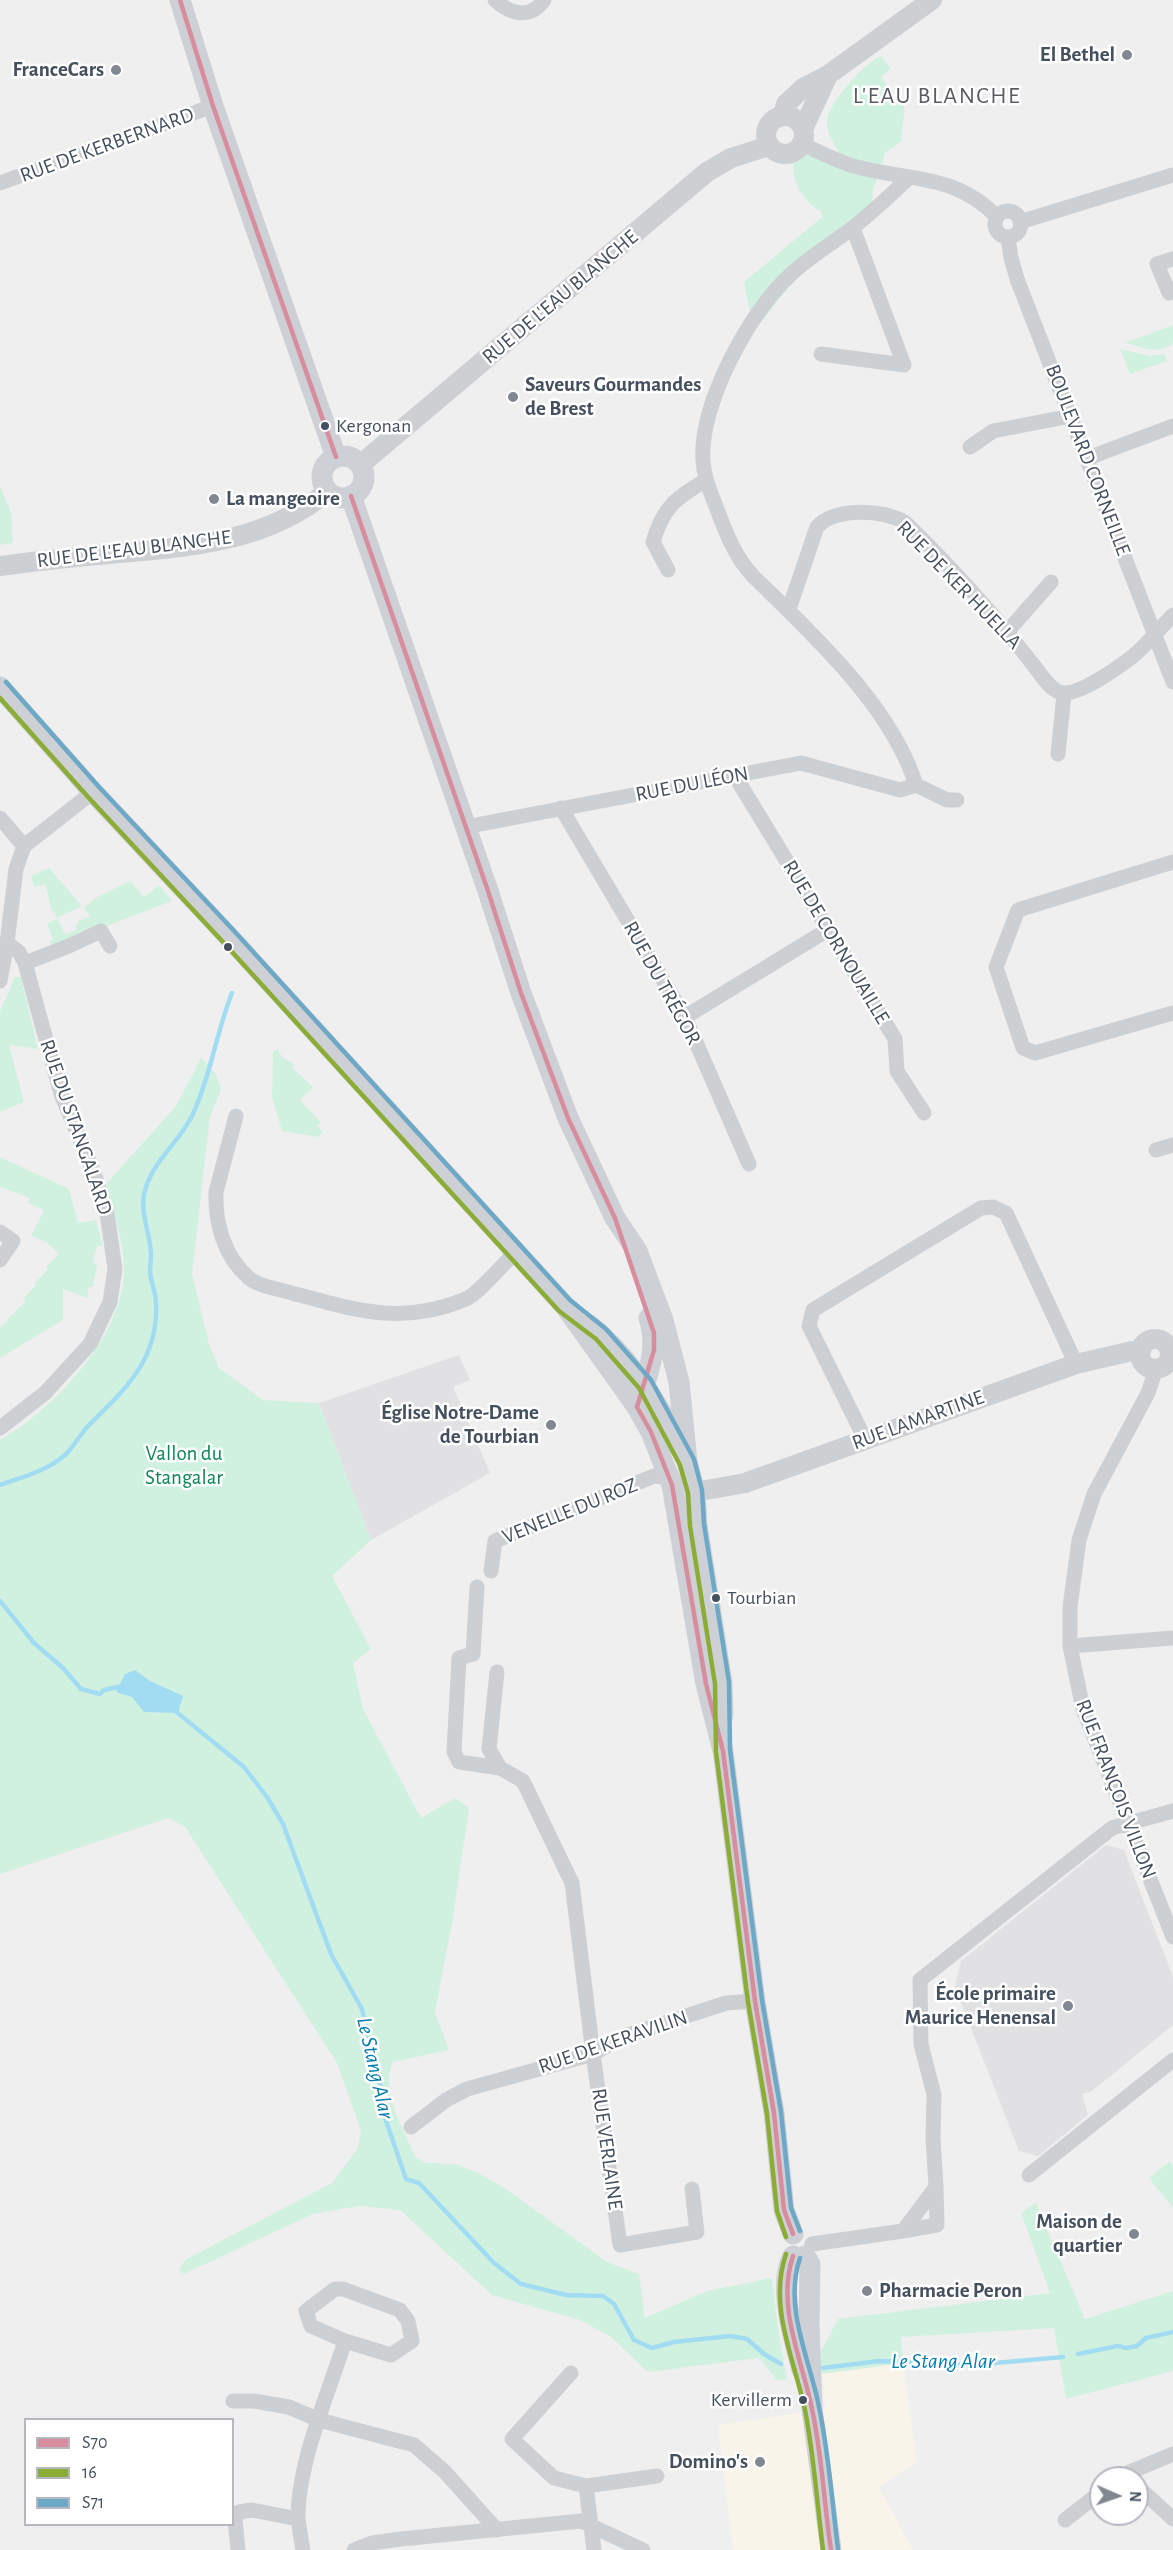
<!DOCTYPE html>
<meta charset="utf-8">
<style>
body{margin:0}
#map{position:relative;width:1173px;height:2550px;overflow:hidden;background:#f0efef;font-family:"Alegreya Sans",sans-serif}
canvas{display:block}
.legend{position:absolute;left:24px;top:2418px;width:210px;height:108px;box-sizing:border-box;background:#fff;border:2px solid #b5b9bf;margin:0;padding:8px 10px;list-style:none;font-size:18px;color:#45505e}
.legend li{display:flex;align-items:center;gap:12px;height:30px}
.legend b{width:30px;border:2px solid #b5b9bf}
.north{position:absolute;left:1089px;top:2466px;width:60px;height:60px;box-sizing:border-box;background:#fff;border:2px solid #b5b9bf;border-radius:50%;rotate:92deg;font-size:16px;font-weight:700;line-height:24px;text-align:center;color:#45505e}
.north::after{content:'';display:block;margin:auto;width:21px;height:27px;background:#818891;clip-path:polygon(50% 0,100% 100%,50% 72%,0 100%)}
</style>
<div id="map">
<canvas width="1173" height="2550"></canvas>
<ul class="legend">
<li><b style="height:8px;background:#d88d9f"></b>S70</li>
<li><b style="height:8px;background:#8bad36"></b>16</li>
<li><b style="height:8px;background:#6da8c6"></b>S71</li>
</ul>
<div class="north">N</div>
</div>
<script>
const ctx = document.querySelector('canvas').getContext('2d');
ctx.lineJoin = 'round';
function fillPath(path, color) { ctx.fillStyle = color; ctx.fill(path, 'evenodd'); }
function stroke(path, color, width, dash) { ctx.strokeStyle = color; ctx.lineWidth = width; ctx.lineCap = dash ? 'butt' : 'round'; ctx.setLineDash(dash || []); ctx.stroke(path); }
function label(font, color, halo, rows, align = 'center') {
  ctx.font = font + ' "Alegreya Sans",sans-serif'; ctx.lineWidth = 5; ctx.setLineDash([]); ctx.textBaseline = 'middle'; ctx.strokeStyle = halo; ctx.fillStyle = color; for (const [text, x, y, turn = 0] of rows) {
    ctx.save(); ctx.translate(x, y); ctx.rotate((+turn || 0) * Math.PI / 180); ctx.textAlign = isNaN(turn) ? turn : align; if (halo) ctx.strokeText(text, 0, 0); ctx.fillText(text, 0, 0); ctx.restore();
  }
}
const commercial = new Path2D(`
 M903,2363L917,2463L879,2487L913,2550H733L718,2425L826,2409L822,2374Z`);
const education = new Path2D(`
 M459,1355L470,1380L453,1387L490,1473L371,1540L319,1403Z
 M1106,1845L1124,1850L1173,1977V2025L1092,2091L1082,2094L1088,2115L1038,2156L1019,2151L955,1987L961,1961Z`);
const green = new Path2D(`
 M881,56L891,69L881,77L894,96L904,105C906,118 900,127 902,141L885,153L873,191L872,206C832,243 792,279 761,323L750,313L744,282L822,217L821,212C804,203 787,176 795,157L807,154L823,160L839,153C834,144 826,132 827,122C827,104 864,63 881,56Z
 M1173,325V343C1158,356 1142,347 1125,343Z
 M1120,349L1150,356L1165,354L1167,361L1130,374Z
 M0,486L11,512L13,543L0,545Z
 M49,868L82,906L57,918L66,935L77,929L75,926L79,924L78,921L90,916L84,908L97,897L130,881L144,897L159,885L172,901L99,929L53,951L50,941L53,939L47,924L57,919L55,913L51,909L46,885L34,887L31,876Z
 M15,977H21L38,1049L9,1045L24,1102L0,1112V1011Z
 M278,1049L282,1057L294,1064L292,1067L313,1087L300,1100L321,1123L317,1126L323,1132L319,1137L282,1131L272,1097L273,1051Z
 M201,1058L216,1074L221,1090L210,1117L192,1274L209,1344L219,1368L263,1400L319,1403L371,1540L332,1576L371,1649L353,1663L363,1709L421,1818L455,1798L469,1808L453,1918L435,2012L449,2050L393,2062C379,2090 405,2132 416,2158L427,2163L455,2164L478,2173L506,2189L607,2262L639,2274L645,2318L707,2291L772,2278L778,2328L787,2380H777L759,2358L648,2372L611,2337L580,2320L492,2295L400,2210L359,2206L313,2214L184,2274L179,2270L185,2260L332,2183L358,2148L361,2131L337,2063L185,1827L168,1818L0,1874V1440C53,1410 124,1335 124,1270C124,1242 113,1211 106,1184L176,1106Z
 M0,1157L69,1189L78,1223L96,1220L103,1246H97L93,1263L97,1264V1266L93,1287H89L87,1298L63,1289V1320L0,1358V1328L26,1300L24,1298L36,1285L35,1283L48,1269L46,1267L59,1254L46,1242L31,1236L44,1210L28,1203L30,1198L0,1187Z
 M1169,2162L1173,2166V2208L1149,2178Z
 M1036,2203L1085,2319L1173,2291V2371L1066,2399L1054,2328L901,2337L903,2363L822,2374L819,2355L838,2319L1050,2293L1021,2213Z`);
const water = new Path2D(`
 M135,1670L150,1681L183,1696L178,1713L144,1712L132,1697L116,1692L125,1674Z`);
const stream = new Path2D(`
 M0,1485C22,1477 48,1471 66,1454C74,1446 80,1435 88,1426C125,1389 159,1360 156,1303C156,1293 151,1283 150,1272C150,1266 151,1260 151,1254C150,1231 138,1210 146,1187C155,1159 181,1140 193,1114C211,1075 216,1033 232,993
 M0,1601L34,1643L63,1668L81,1689L100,1694L104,1690L123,1686
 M174,1710L244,1767L267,1797L283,1824L331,1954L362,2009L381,2088L382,2109L406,2179L419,2183L494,2263L521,2284L566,2295L603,2296L614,2304L634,2340L652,2348L674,2342L730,2336L747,2339L764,2354L781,2364
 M1078,2354L1118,2346L1126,2348L1137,2346L1146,2338L1173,2332
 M823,2368L879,2361L972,2365L1063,2357`);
const minor = new Path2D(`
 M495,0C510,14 530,20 544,0
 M802,144C820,152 838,162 857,167C911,181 956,174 997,217
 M909,178C890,195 871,214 851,229C830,245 808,258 789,276C749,313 699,405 703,461C704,478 711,493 717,509C726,533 735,557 753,576C811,633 891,705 916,785
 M0,183L213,106
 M995 224a13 13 0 1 1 26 0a13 13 0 1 1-26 0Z
 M1020,222L1173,175
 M1008,237L1011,258L1017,279L1173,682
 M1173,259L1157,264L1169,293L1173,289
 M821,354L904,365L853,228
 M970,447L993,431L1071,416
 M1088,458L1173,426
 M668,570L653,542C663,507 676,498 706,480
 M789,609L817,527C835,507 884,509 906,523C950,566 993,613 1031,662C1039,671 1050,692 1063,693C1081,695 1129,661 1142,648C1152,638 1162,626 1173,615
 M1007,632L1051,582
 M1058,754L1064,694
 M735,776L895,1039L897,1071L924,1113
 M916,785L947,800H957
 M561,808L685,1017L749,1164
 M0,818L24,846
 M465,827L801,763L900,790L916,785
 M1173,862L1018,910L996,967L1023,1048L1035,1053L1173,1013
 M25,963L69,946L101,931L110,946
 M0,981L7,943
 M685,1017L829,929
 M236,1116L216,1192C215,1223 224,1257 249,1278C259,1287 280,1289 292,1293C355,1310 402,1326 466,1299C478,1294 505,1262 516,1252
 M1156,1150L1173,1145
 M0,1232L13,1241L0,1260
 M1156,1369L1148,1393L1094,1494L1079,1540L1070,1607V1646L1083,1709L1173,1937
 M0,1428L45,1393L90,1344L110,1302L115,1269L107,1213L94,1173L61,1094L25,963L19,952L7,943L16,869L24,846L93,792
 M865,1439L809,1326L813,1310L981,1208L993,1207L1006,1213L1076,1364
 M491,1571L495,1541L654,1476L662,1477L672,1485
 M477,1587L473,1654L459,1658L454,1752L459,1762L500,1768L523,1781L572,1883L593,2054L620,2245L697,2232L692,2189
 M1070,1646L1173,1638
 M497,1672L489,1749L500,1768
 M411,2127L446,2100L467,2089L593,2054L622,2037L726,2003L755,2001
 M1029,2175L1173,2060
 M903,2231L937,2225L936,2187
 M812,2244L903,2231L936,2187L933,2137L934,2095L921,2044L920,1980L1112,1828L1173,1811
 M335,2289H343L400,2310L408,2321L412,2341L391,2355L345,2341L311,2326L306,2311Z
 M571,2373L512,2439L554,2478L586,2486L594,2550
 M233,2401H254L289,2407L319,2420L414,2445L445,2472L497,2530
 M1129,2478L1125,2474L1173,2454
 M586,2486L657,2476
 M1137,2486L1173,2519
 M1065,2520L1101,2492
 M238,2550L235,2519L239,2512L252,2510L298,2519
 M303,2550C301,2539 299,2528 298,2517C298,2463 328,2394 345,2341
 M354,2550L372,2543L401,2539L581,2521L643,2550`);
const tertiary = new Path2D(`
 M783,116L786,104L803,88L828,75L932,0
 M766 135a19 19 0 1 1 38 0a19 19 0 1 1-38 0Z
 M803,129L828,75
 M360,465L707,172L731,158L769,146
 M0,566C37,561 73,557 110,554C188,547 266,543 328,491
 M1140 1354a15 15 0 1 1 30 0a15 15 0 1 1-30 0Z
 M695,1492L745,1483L1076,1364L1132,1351L1141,1352`);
const secondary = new Path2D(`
 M180,0L213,106L336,457
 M322 477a21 21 0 1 1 42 0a21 21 0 1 1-42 0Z
 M351,496L487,888L521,993L568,1118L615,1218L637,1251L663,1320L679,1382L687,1462L695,1492L697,1525L722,1683L723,1715
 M0,687L93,792L229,937L565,1306L637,1407L651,1432L672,1485L706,1684L723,1751L755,2001L774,2113L784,2210L793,2234
 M589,1325C630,1357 658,1402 680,1448
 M641,1395C650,1369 658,1345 649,1318
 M793,2256C777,2285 794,2339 802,2370
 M805,2256L810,2264L809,2325L812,2409L831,2550`);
const bus1 = new Path2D(`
 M180,0L213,106L336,457
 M351,496L487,888L521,993L568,1118L615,1218L654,1333V1350L637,1407L651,1432L672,1485L706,1684L723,1751L755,2001L774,2113L784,2210L793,2234
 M793,2256C776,2307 802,2359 812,2409C822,2455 824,2503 831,2550`);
const bus2 = new Path2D(`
 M0,698L88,797L223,942L559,1311L596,1339L639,1388L680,1465L688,1493L690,1526L715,1684L716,1752L748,2002L767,2114L777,2211L786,2237
 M786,2254C768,2306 794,2358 805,2410C814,2456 817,2503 823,2550`);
const bus3 = new Path2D(`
 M6,682L99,787L235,932L570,1300L606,1329L651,1380L694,1459L702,1490L704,1524L729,1682L730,1750L762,2000L781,2112L791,2208L800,2231
 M800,2258C783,2308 810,2359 819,2407C829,2454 832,2502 838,2549`);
const markers = [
 [1127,55,6,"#818891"],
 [116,70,6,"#818891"],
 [513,397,6,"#818891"],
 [325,426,5,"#45505e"],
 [214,499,6,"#818891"],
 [228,947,5,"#45505e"],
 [551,1425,6,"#818891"],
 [716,1598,5,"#45505e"],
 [1068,2006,6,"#818891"],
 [1134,2234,6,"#818891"],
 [867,2291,6,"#818891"],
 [803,2400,5,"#45505e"],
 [760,2462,6,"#818891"]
];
const busNames = [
 ["Kergonan",336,426],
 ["Tourbian",727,1598],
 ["Kervillerm",792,2400,"right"]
];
const poiNames = [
 ["El Bethel",1115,55],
 ["FranceCars",104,70],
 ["Saveurs Gourmandes",525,385,"left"],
 ["de Brest",525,409,"left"],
 ["La mangeoire",226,499,"left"],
 ["Église Notre-Dame",539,1413],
 ["de Tourbian",539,1437],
 ["École primaire",1056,1994],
 ["Maurice Henensal",1056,2018],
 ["Maison de",1122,2222],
 ["quartier",1122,2246],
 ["Pharmacie Peron",879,2291,"left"],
 ["Domino's",748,2462]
];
const streetNames = [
 ["RUE DE KERBERNARD",107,145,-20],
 ["RUE DE L'EAU BLANCHE",560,297,-40],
 ["BOULEVARD CORNEILLE",1088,460,69],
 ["RUE DE L'EAU BLANCHE",134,549,-7],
 ["RUE DE KER HUELLA",959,585,46],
 ["RUE DU LÉON",692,784,-11],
 ["RUE DE CORNOUAILLE",836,942,59],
 ["RUE DU TRÉGOR",662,983,61],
 ["RUE DU STANGALARD",76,1127,71],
 ["RUE LAMARTINE",918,1420,-20],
 ["VENELLE DU ROZ",570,1511,-22],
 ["RUE FRANÇOIS VILLON",1116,1789,69],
 ["RUE DE KERAVILIN",613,2042,-19],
 ["RUE VERLAINE",607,2149,82]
];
const parkNames = [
 ["Vallon du",184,1454],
 ["Stangalar",184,1478]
];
const waterNames = [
 ["Le Stang Alar",375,2068,77],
 ["Le Stang Alar",943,2361]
];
const quarterNames = [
 ["L'EAU BLANCHE",937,96]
];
fillPath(commercial, '#f8f4ea');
fillPath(education, '#e1e0e2');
fillPath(green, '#d1f1e0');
fillPath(water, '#a2dcf2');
stroke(stream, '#a2dcf2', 4.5);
stroke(minor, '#cdd0d3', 15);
stroke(tertiary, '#cdd0d3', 20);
stroke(secondary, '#cdd0d5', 21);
stroke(bus1, '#d88d9f', 4.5);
stroke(bus2, '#8bad36', 4.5);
stroke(bus3, '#6da8c6', 4.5);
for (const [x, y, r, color] of markers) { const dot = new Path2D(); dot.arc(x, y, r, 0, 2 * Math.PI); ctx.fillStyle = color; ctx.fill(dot); stroke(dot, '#fff', 2); }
label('20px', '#45505e', '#fff', busNames, 'left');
label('bold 21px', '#45505e', '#fff', poiNames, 'right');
label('21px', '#45505e', '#fff', streetNames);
label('21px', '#0e8653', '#fff', parkNames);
label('italic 22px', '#017bad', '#fff', waterNames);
ctx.letterSpacing = '1.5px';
label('24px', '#5a5e64', '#fff', quarterNames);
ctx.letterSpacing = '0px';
</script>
